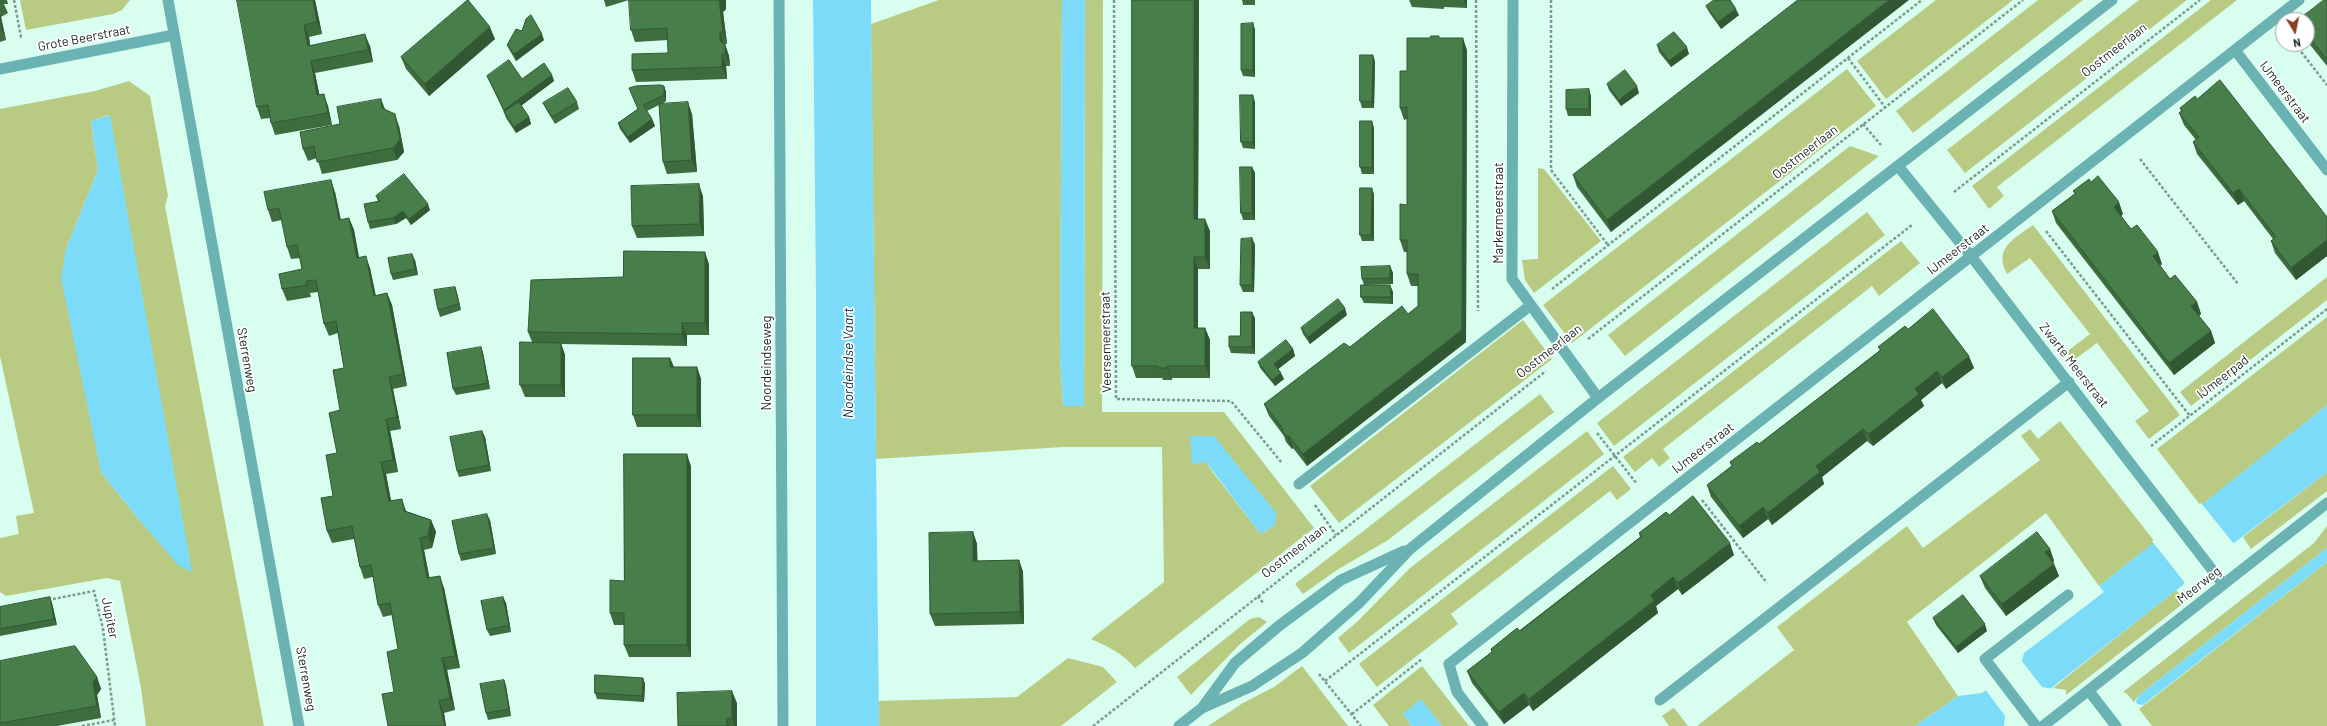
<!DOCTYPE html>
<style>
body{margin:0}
#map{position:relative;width:2327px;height:726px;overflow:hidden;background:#d8fef0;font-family:Barlow,sans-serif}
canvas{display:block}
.north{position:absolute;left:2275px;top:12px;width:40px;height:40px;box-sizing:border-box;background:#fff;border:1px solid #a3a8a6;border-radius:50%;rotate:170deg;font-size:11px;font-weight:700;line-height:16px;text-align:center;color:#182621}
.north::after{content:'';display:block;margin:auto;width:14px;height:18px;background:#884022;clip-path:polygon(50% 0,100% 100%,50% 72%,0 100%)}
</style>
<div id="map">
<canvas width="2327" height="726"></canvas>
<div class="north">N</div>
</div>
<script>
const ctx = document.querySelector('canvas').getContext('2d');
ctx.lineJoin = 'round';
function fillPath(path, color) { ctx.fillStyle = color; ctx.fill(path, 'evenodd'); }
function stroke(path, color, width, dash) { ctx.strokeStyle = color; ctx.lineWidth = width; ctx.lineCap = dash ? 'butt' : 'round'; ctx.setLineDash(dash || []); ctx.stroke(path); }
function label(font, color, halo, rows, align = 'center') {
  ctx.font = font + ' Barlow,sans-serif'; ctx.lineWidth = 3.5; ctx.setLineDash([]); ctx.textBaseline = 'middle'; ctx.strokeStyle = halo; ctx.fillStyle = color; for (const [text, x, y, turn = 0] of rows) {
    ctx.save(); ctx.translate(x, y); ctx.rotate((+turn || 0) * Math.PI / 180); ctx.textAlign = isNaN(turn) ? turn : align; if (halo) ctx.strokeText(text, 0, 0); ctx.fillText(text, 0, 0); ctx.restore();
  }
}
const green = new Path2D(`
 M20,0H130L122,10L113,14L26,30Z
 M939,0H1062L1060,358L1063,406H1084L1085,0H1103L1102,412H1224L1314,528L1135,668C1122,653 1109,647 1091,639L1164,582L1162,447H1063L876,459L871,24ZM1205,462L1267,532H1259Z
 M1936,0H2013L1886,99L1857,61Z
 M2038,0H2083L1913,133L1896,111Z
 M2139,0H2187L1965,173L1947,150Z
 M2211,0H2237L1997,187L2004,196L1989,209L1972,186Z
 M1847,69L1876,106L1572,343L1543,305Z
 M129,81L150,96L168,196L165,206L264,726H146L141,688L120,581L107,578L6,596L0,592V538L19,534L16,516L34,513L0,356V109L95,91ZM109,115L140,521L101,472L66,249L98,170L91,121Z
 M1850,146L1879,156L1625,356L1608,335Z
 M1538,168L1544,169L1601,241L1534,293L1525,280L1522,260L1538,259Z
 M1867,212L1885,235L1614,446L1597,423Z
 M2033,225L2180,415L2149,439L2135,421L2149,411L2097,343L2074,360L2068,354L2069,350L2090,334L2030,258L2007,274C1993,248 2014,239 2033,225Z
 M1901,241L1920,263L1879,296L1872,286L1663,449L1670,458L1659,467L1652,458L1635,472L1623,457Z
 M2327,277V300L2191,406L2180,392Z
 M2327,317V405L2201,506L2157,449Z
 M1523,320L1552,359L1339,523L1310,486Z
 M1540,394L1554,412L1388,540L1337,570L1303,594L1295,584Z
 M2060,421L2155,542L2099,586L2046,513L1907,622L1958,696L1915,726H1697L1794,650L1777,627L1907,526L1923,548L2040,460L2021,436L2030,429L2038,439Z
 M1587,431L1604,454L1349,653L1338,638L1357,622L1410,568Z
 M1613,466L1631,489L1617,500L1610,491L1451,614L1458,624L1377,687L1359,664Z
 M2327,472V491L2251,549L2243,537Z
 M2327,526V548L2138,696L2134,702L2126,693L2123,692L2314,543Z
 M2327,562V726H2152L2139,709Z
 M2176,590L2185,600L2180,606L2066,695V690L2053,688Z
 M1259,617L1267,622L1239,645L1191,695L1177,677L1250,619Z
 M1068,658L1103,667L1117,682L1061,726H879L878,701L1017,697Z
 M1302,666L1348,726H1208L1243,703L1274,687Z
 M1422,666L1469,726H1442L1421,700L1403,714L1412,726H1389L1373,705Z
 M1673,708L1675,709L1688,726H1669L1662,716Z`);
const water = new Path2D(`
 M813,0H871L879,726H816V294Z
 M1062,0H1085L1084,406H1063L1060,358Z
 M110,115L192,572L179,566L140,521L101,472L61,278L66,249L98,170L91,121Z
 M2327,405V472L2187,579L2183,585L2045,693L2008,726H1915L1958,696L1982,693L2021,664L2024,653L2104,592L2099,586Z
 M1190,436H1214L1276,513L1275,525L1263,533L1259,532L1206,462L1192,464Z
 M2327,548V562L2143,705L2137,704L2136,701L2138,696Z
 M1421,699L1442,726H1412L1403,714Z`);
const pier = new Path2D(`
 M2201,503L2234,544L2185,583L2152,541Z
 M2021,660L2042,687L2053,689L2009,726H2004L2005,716L1985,689Z`);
const path = new Path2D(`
 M14,0L21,37H23
 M1114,0L1116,399L1231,401L1282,463
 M1476,0L1478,311
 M1551,0V170L1608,245
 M2295,44L2327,85
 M1848,58L1885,107
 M1863,124L1881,145
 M2140,159L2238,284
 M1954,192L2200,0
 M2046,231L2190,416
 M1552,289L1922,0
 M1588,339L2023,0
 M1597,433L1637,484
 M2151,446L2327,309
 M1702,500L1767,583
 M1315,505L1336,535
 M1258,596L1264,604
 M48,600L94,591L103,629L115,726
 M1319,674L1361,726
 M1325,681L1912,225
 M1352,714L1422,659
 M82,726L114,720
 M1093,726L1546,371`);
const service = new Path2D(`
 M1449,664L1457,692L1483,726
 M1660,700L2069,382
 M2036,726L1985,659L2068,595`);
const minor = new Path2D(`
 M779,0L783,726
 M1513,0L1512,279L1598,398
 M2235,50L2327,170
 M0,69L174,35
 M1898,166L1971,256L2223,584
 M1299,484L1531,305
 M1449,664L2299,0
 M2089,691L2116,726
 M2043,726L2327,503`);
const tertiary = new Path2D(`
 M168,0L299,726
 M1202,708L1235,663L1280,625L1341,580L1404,551
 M1179,726L1202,708L1252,686L1302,653L1359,603L1410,549L1598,398L2112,0`);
const wall = new Path2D(`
 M0,0H7L8,4H4L8,13L1,17L6,40L0,42Z
 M315,0L322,34L309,37L310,45L370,46L373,62L315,73L319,95L328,106L332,125L275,135L271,123L270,118L261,119L257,107Z
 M467,0H470L468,1L495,39L429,96L406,69L401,57L467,1Z
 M604,0H629L606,7Z
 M1199,0L1198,219L1210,231V269H1198V328H1205L1210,340V378H1172V380H1163L1162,378H1136L1132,366Z
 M1242,0H1255V5H1243Z
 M1409,0H1467V8L1444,7V9L1412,7Z
 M1798,0L1611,232L1577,187L1573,175Z
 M2327,0V66L2307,41V20Z
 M1706,6L1739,15L1721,29L1709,12Z
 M726,9L723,12L727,44H725L729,56L730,66H726L727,79L636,82L632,70L668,53V40L635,42L631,30Z
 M1253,23L1255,30V77L1243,76L1241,70Z
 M1430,38H1440L1467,50L1466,342L1307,466L1293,448L1292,449L1286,442L1284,436L1269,416L1264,404L1350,347L1408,314L1418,306V286H1411L1407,274V252H1404L1400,240L1407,205V119L1404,120L1400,108L1407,71Z
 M544,40L516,61L510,51L507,45Z
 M1657,45L1689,54L1671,67L1659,52Z
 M1375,61L1374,108H1362L1360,101Z
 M552,75L554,81L521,106L529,117L531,124L516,133L506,118L504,112L490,82L487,76L522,79Z
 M1607,84L1639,93L1621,106L1609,90Z
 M664,86L666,92V101L662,104L692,114L697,172L667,174L663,162L659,105L647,111L652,119L655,126L630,143L620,129L618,123L638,109L629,88Z
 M1591,96V116H1568L1566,109Z
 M381,99L385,109L399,126L404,152L397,160L322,174L317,158L308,161L303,149Z
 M2197,99L2327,217V256L2296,280L2275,253L2271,241L2273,239L2244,201L2238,205L2197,154L2193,142L2196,140L2184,125L2179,113L2181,111L2180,108Z
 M577,102L579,109L555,124L546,109L543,103Z
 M1255,102V149L1243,148L1241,142Z
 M1374,128V174H1362L1360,167Z
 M1252,167L1255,173V220H1243L1241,213Z
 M2073,191L2123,214L2121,216L2131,229L2162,264L2160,266L2170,279L2197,302L2201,314L2199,316L2211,331L2215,343L2174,375L2056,223L2052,211L2075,194Z
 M335,192L341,220L349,218L354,230L359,257L370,268L376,296L387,293L392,305L407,386L393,389L401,429L390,431L398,472L386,474L391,500L406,511L431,520L436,532L432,548L424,550L429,577L444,588L460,668L447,670L455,710L444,713L446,726H388L394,692L398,649L392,615L383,617L378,605L373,577L364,579L360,567L354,539L332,543L327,531L333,496L344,368L338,333L329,336L324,324L318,292L310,293L311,297L287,301L282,289L302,269L300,258L291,259L287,247L282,220L272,222L268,210Z
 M1374,194V241H1362L1360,235Z
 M376,196L430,210L411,225L406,218L396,224L370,229L368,222L378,201Z
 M703,196L704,236L637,238L632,226Z
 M1252,238L1255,245L1254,292H1243L1240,285Z
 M415,260L418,275L393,280L391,274Z
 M709,264V335H687V346L561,344L565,355V397H525L520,385L532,342L528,332L623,277Z
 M1390,266L1393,273V284L1364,285L1362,279Z
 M1390,285L1393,292V304L1364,303L1361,297Z
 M455,287L457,293L461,310L440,317L438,310Z
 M1347,315L1310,344L1303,334L1301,328Z
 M1255,318V354L1231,353L1229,347L1240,336Z
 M1908,329L1974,368L1946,389L1942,383L1921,400L1924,406L1873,446L1867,441L1822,477L1824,484L1772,525L1768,519L1743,538L1711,497L1707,485L1880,350L1878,347Z
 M481,347L483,353L490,389L456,395L453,389Z
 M1293,349L1295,356L1278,369L1284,379L1275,386L1260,368L1258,362Z
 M670,358L674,367H697L701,379V427H637L633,415Z
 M482,431L485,437L491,471L459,477L457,471Z
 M691,466V657H629L624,645V625H614L610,613Z
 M1669,515L1734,555L1682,595L1678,589L1656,606L1658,613L1533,711L1529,705L1504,724L1472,683L1467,671L1640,537L1639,533Z
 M490,520L496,554L461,561L459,554Z
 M973,532L977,544V561L1019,560L1023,572L1024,624L935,626L930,614Z
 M2050,549L2054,561L2053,562L2054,564L2059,576L2006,616L1985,588L1980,576Z
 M50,597L52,603L57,625L0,636V607Z
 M503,597L506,603L511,632L490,636L487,630Z
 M1933,618L1987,631L1958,653L1936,625Z
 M0,661L97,677L101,689L97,695L101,718L57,726H0Z
 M643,678L645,684L644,702L597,699L595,693Z
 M504,680L506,686L511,716L488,720L486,713Z
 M737,703V726H678Z`);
const shadedWall = new Path2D(`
 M313,0H315L322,34L317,22Z
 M719,0H726V9L723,12L727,44L723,32Z
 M1194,0H1199L1198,231L1194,219Z
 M1464,0H1467V8Z
 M1889,0H1909L1611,232L1607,220Z
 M1736,9L1739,15L1721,29L1718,22Z
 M0,13L1,17L6,40L1,28L0,21Z
 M1253,23L1255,30V77L1253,70Z
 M304,25L309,37L312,58L308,46Z
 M490,27L495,39L429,96L425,84Z
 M720,32L724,44L720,41Z
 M365,34L370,46L373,62L368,50Z
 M542,34L544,40L516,61L514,54Z
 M1463,38L1467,50L1466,342L1307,466L1303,454L1462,330Z
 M725,44L729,56L730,66L725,54Z
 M1687,47L1689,54L1671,67L1669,61Z
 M722,54L726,66L727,79L722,67Z
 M1373,55L1375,61L1374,108L1372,102Z
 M311,61L315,73L322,107L317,95Z
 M552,75L554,81L507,116L504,110Z
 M664,86L666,92V101L664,95Z
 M1637,86L1639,93L1621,106L1619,100Z
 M1589,89L1591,96V116L1589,109Z
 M324,94L328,106L332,125L328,113Z
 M1253,95L1255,102V149L1253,142Z
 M381,99L385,111L382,108Z
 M688,102L692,114L697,172L692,160Z
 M395,114L399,126L404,152L397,160L393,148Z
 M529,117L531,124L516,133L514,127Z
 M652,119L655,126L630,143L628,137Z
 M1372,121L1374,128V174L1372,168Z
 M1252,167L1255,173V220L1252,213Z
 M331,180L335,192L343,232L339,220Z
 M699,184L703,196L704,236L700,224Z
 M1372,188L1374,194V241L1371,235Z
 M2239,189L2244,201L2238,205L2233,193Z
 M2119,202L2123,214L2118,219L2114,207Z
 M428,204L430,210L411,225L409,219Z
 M403,211L406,218L396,224L393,218Z
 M349,218L354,230L361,270L357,258Z
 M1205,219L1210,231V269L1205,257Z
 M1252,238L1255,245L1254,292L1252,285Z
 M2327,240V256L2296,280L2291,268Z
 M705,252L709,264V335L705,323Z
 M2158,252L2162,264L2157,268L2153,256Z
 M412,254L415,260L418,275L415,269Z
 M366,256L370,268L378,308L374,296Z
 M1194,257L1198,269V340L1194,328Z
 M1390,266L1393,273V284L1390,278Z
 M1390,285L1393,292V304L1391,297Z
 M455,287L457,293L461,310L459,304Z
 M387,293L392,305L407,386L403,374Z
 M2197,302L2201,314L2195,318L2191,306Z
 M1345,308L1347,315L1310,344L1308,337Z
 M1252,312L1255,318V354L1252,347Z
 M682,323L687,335V346L682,334Z
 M1205,328L1210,340V378L1205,366Z
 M2211,331L2215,343L2174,375L2169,363Z
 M561,343L565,355V397L561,385Z
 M481,347L483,353L490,389L488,383Z
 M1293,349L1295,356L1277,370L1274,364Z
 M1969,356L1974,368L1946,389L1942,377Z
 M670,358L675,370L670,367Z
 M1167,366L1172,378V380L1167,368Z
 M697,367L701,379V427L697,415Z
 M1937,371L1942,383L1921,400L1924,406L1873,446L1869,434L1915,389Z
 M1281,373L1284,379L1275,386L1272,380Z
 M389,377L393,389L401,429L397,417Z
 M386,419L390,431L398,472L393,460Z
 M1863,429L1867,441L1822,477L1824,484L1772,525L1768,513L1816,466Z
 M482,431L485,437L491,471L489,465Z
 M1289,436L1293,448L1292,449L1287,437Z
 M687,454L691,466V657L687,645Z
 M381,462L386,474L393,513L389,501Z
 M402,499L406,511L408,523L404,511Z
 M1763,507L1768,519L1743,538L1739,526Z
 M487,514L490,520L496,554L494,548Z
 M431,520L436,532L432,548L428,536Z
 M973,532L977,544L978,573L973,561Z
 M420,538L424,550L432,590L427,578Z
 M1730,543L1734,555L1682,595L1678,583Z
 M2050,549L2054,561L2050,564L2045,552Z
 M1019,560L1023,572L1024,624L1020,612Z
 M2054,564L2059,576L2006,616L2002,604Z
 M440,576L444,588L460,668L455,656Z
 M1673,577L1678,589L1656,606L1658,613L1533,711L1529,699L1651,595Z
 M50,597L52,603L57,625L54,619Z
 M503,597L506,603L511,632L509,625Z
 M1985,624L1987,631L1958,653L1956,647Z
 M442,658L447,670L455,710L450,698Z
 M97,677L101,689L97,695L101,718L97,706L93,683Z
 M643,678L645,684L644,702L642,696Z
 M504,680L506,686L511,716L509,709Z
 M732,691L737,703V726H735L732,718Z
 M1524,693L1529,705L1504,724L1499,712Z
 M439,701L444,713L446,726H445Z
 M727,719L729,726H727Z`);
const building = new Path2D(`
 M0,0H3V1L0,3Z
 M237,0H313L317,22L304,25L308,46L365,34L368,50L311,61L317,95L324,94L328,113L271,123L268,105L257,107Z
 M468,0L490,27L425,84L401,57Z
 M629,0H719L723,32H720V41L725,44V54H722V67L632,70V54L668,53L667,28L631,30Z
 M1132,0H1194V219H1205V257H1194V328H1205V366H1167V368H1158V366H1132Z
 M1714,0H1730L1736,9L1718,22L1706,6Z
 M1798,0H1889L1607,220L1573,175Z
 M2324,0H2327V60L2307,34V20H2298Z
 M531,15L542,34L514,54L507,45L516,29L522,31L526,19Z
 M1253,23V70H1241V24Z
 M1674,32L1687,47L1669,61L1657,45Z
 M1431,36H1439V38H1463L1462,330L1303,454L1289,436L1287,437L1282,430L1283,429L1264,404L1344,343L1350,347L1402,306L1408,314L1418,306V274H1407V240H1400V204L1407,205V107L1400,108V71H1407V38H1430Z
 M1360,55H1373L1372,102L1360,101Z
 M509,60L522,79L544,63L552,75L504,110L487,76Z
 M1625,70L1637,86L1619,100L1607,84Z
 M2220,80L2327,217V240L2291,268L2271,241L2276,237L2239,189L2233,193L2193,142L2199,137L2179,113L2182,111L2180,108L2195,96L2197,99Z
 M661,85L664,86V95L643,105L652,119L628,137L618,123L638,109L629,88L636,86Z
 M568,88L577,102L552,117L543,103Z
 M1589,89V109H1566V90Z
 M1240,95H1253V142H1241Z
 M381,99L382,108L395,114L400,140L393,148L317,162L314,146L303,149L300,132L340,124L337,107Z
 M519,102L529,117L514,127L504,112Z
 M688,102L692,160L663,162L659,104Z
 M1360,121H1372V168L1360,167Z
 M1240,167H1252V213H1241Z
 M404,174L428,204L409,219L403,211L393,218L368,222L364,204L380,201L376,196Z
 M2098,176L2119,202L2114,207L2131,229L2137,225L2158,252L2153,256L2170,279L2175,275L2197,302L2191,306L2211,331L2169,363L2052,211L2076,193L2073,191L2089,179L2091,182Z
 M331,180L339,220L349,218L357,258L366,256L374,296L387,293L403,374L389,377L397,417L386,419L393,460L381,462L389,501L402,499L404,511L431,520L428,536L420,538L427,578L440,576L455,656L442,658L450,698L439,701L445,726H388L382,694L394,692L387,652L398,649L390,603L378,605L371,565L360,567L352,526L327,531L321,498L333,496L326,455L337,453L329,413L340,410L333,370L344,368L336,321L324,324L316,280L306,281L307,285L282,289L279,274L302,269L297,245L287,247L279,208L268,210L264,192Z
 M699,184L700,224L632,226L631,186Z
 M1360,188H1372L1371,235H1360Z
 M1252,238V285H1240L1241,239Z
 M624,251L705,252V323H682V334L528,332L531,280L623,277Z
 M412,254L415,269L391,274L388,258Z
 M1390,266V278L1362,279L1361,267Z
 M1361,285H1390L1391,297H1361Z
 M455,287L459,304L438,310L434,290Z
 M1338,299L1345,308L1308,337L1301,328Z
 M1933,309L1969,356L1942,377L1937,371L1915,389L1919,394L1869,434L1863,429L1816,466L1820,472L1769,512L1768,513L1763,507L1739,526L1707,485L1732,466L1730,462L1757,442L1759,444L1881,350L1878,347L1905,326L1908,329Z
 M1241,312H1252V347H1229V336H1240Z
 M1286,340L1293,349L1274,364L1281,373L1272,380L1258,362Z
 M520,342L561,343V385H520Z
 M481,347L488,383L453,389L447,353Z
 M633,358H670V367H697V415H633Z
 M482,431L489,465L457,471L450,437Z
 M624,454H687V645H624V613H610V580L624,581Z
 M1693,496L1730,543L1678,583L1673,577L1651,595L1654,601L1529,699L1524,693L1499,712L1467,671L1492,652L1491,649L1517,628L1520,631L1642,536L1639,533L1666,512L1669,515Z
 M487,514L494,548L459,554L452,521Z
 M973,532V561L1019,560L1020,612L930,614L929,533Z
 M2037,532L2050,549L2045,552L2054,564L2002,604L1980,576Z
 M1963,595L1985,624L1956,647L1933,618Z
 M50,597L54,619L0,629V607Z
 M503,597L509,625L487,630L481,601Z
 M75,646L97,677L93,683L97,706L0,723V661Z
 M595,675L643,678L642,696L595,693Z
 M504,680L509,709L486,713L480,684Z
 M732,691V718L727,719V726H678L677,693Z`);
const streetNames = [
 ["Grote Beerstraat",84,38,-11],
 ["Oostmeerlaan",2114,50,-38],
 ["IJmeerstraat",2285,92,53],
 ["Oostmeerlaan",1805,152,-38],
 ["Markermeerstraat",1499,213,-90],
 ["IJmeerstraat",1958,249,-38],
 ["Veersemeerstraat",1106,342,-91],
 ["Oostmeerlaan",1549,351,-38],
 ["Sterrenweg",247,360,80],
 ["Noordeindseweg",767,363,-90],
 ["Zwarte Meerstraat",2074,365,52],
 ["IJmeerpad",2223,377,-38],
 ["IJmeerstraat",1703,448,-38],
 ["Oostmeerlaan",1294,551,-38],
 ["Meerweg",2199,585,-38],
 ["Jupiter",110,618,79],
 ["Sterrenweg",306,679,80]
];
const waterNames = [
 ["Noordeindse Vaart",848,363,-90]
];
fillPath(green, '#b9ca83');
fillPath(water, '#7ddbfa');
fillPath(pier, '#d8fef0');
stroke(path, '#7f9a90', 2.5, [3, 2]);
stroke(service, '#6bb2b3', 11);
stroke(minor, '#6bb2b3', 11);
stroke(tertiary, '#6bb2b3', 11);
fillPath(wall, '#3d6c3f');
fillPath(shadedWall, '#325833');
fillPath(building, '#477e49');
stroke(building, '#325833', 1);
label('13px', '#182621', '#fff', streetNames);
label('italic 14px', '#063441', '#fff', waterNames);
</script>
